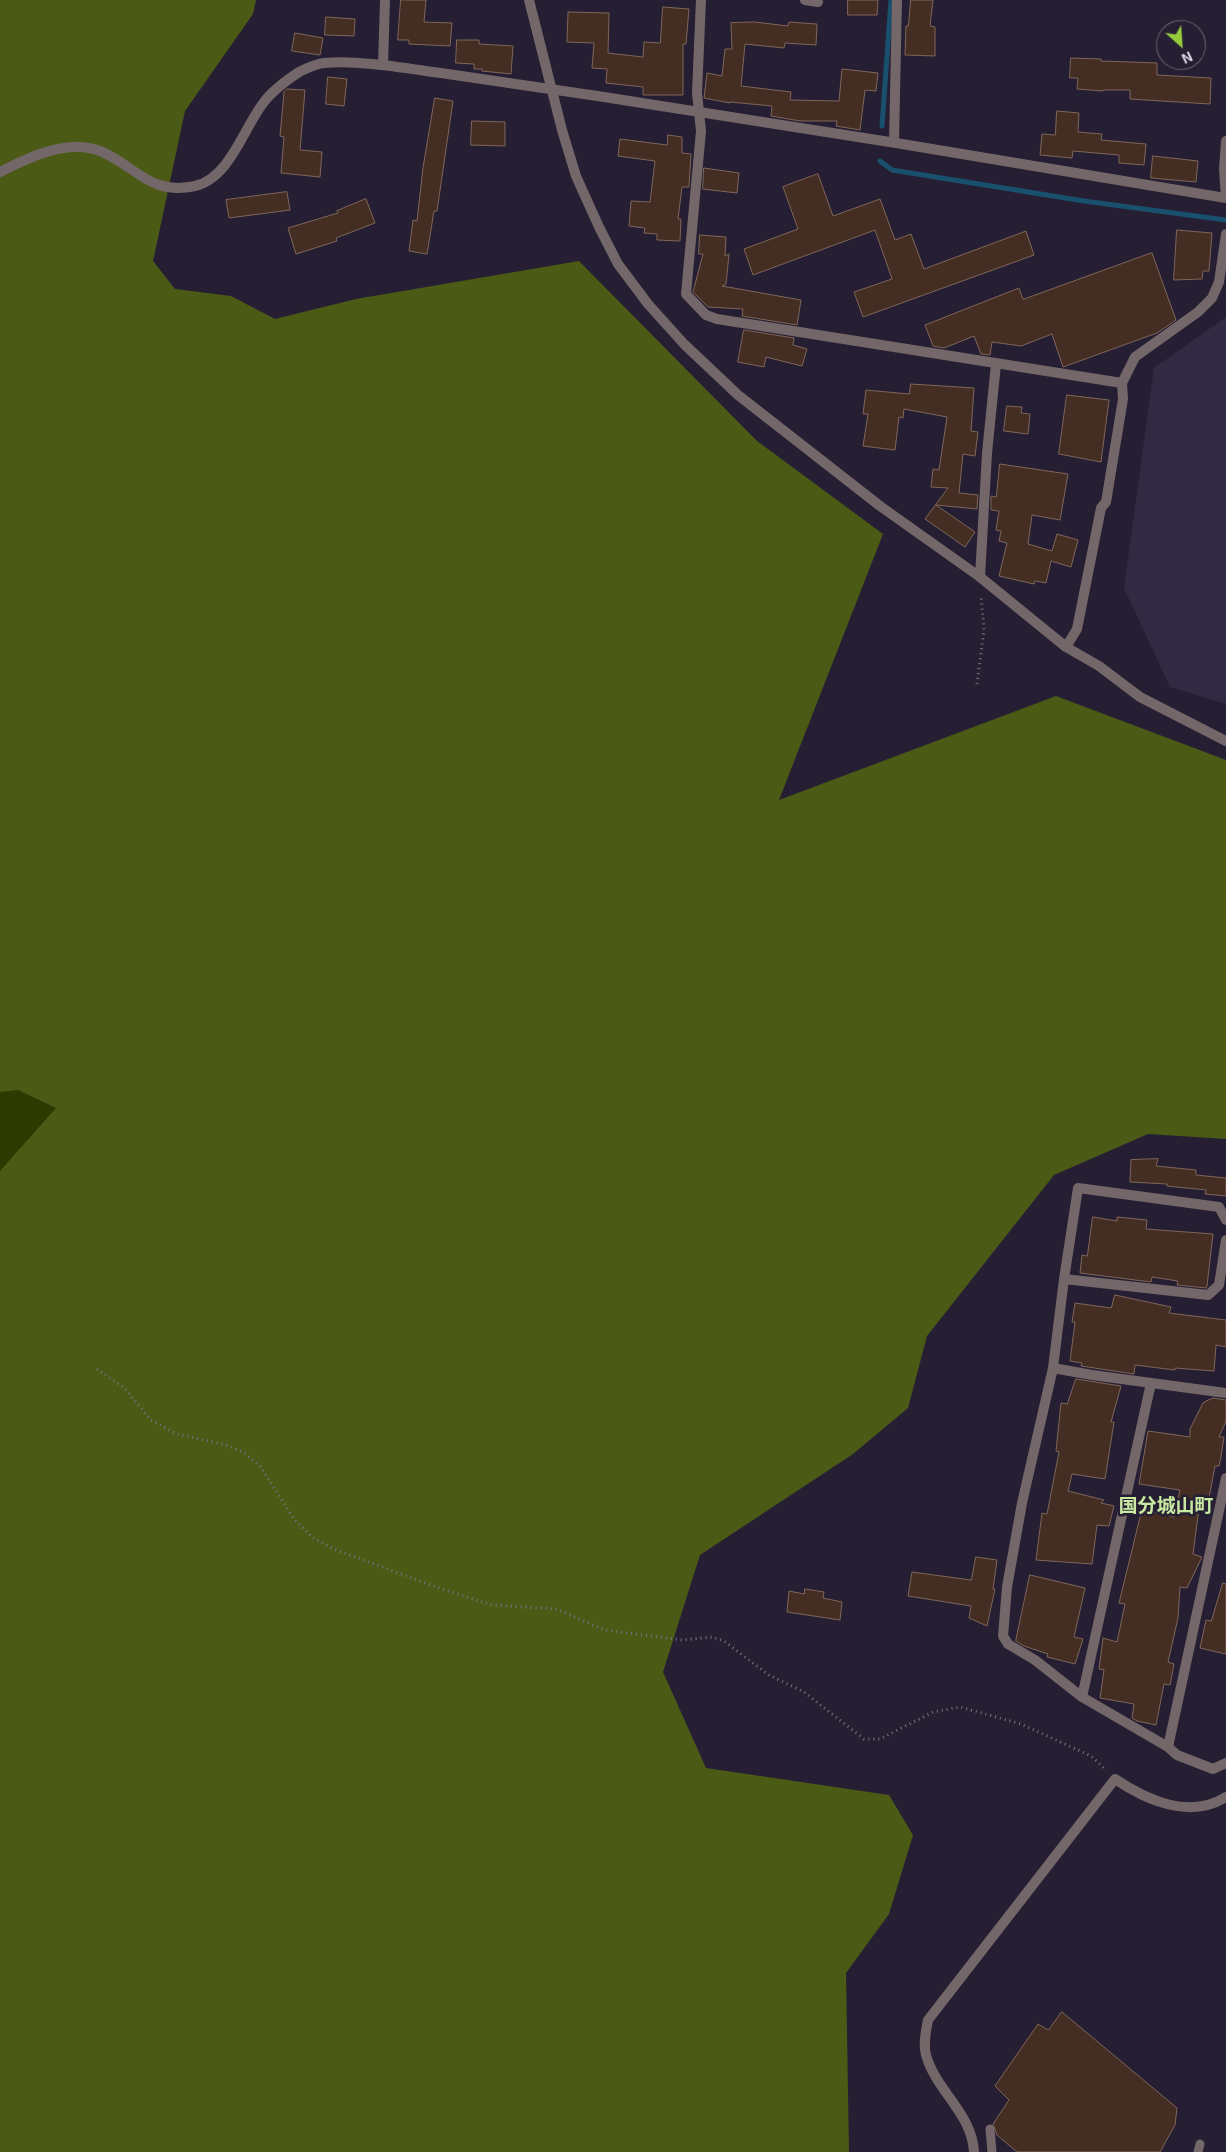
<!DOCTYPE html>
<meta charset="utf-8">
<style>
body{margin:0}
#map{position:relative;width:1226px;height:2152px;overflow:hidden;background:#261f33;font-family:"Exo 2",sans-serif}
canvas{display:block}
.north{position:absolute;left:1156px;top:20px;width:50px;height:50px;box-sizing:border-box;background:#261f33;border:1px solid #6c6778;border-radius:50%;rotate:154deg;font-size:14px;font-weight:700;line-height:20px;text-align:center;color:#d6d2df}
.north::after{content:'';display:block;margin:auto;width:18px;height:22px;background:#94cc3c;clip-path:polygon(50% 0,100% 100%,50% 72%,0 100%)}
</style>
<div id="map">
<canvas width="1226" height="2152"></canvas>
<div class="north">N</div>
</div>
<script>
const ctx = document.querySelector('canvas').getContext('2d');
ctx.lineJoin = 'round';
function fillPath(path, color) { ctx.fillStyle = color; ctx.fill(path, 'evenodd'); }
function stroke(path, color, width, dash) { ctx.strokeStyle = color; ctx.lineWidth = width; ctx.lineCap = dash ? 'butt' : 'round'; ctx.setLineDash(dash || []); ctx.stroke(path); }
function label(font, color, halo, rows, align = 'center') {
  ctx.font = font + ' "Exo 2","Noto Sans JP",sans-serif'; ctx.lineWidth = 5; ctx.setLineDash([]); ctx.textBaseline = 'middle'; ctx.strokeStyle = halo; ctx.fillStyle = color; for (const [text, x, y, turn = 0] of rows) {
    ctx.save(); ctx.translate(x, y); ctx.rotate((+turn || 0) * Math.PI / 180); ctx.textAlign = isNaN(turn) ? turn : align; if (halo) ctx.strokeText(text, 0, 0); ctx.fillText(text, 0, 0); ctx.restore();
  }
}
const built = new Path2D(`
 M1226,317V704L1170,687L1124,588L1154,368Z`);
const green = new Path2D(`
 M0,1083L72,1098L0,1181Z`);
const forest = new Path2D(`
 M0,0H256L253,14L185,111L153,261L175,289L231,296L275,319L356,299L579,261L757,441L883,534L779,800L1056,696L1226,760V1139L1148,1134L1054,1175L927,1336L908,1408L853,1454L700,1555L663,1672L706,1768L889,1795L913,1835L889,1914L846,1973L849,2152H0V1171L56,1108L18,1090L0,1092Z`);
const stream = new Path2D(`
 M882,126L891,0
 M880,161L892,170L1084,201L1226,220`);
const building = new Path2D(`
 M401,0H426L424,22L452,23L450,46L409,44V40H398Z
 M848,0H878L877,15H848Z
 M911,0H933L930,26L935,27V56L905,55L906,26H908Z
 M663,7L689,9L686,44H683V95H643V87L606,83L607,69L592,68L594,43L567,42L568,12L609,13L608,53L643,57L644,42L660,43Z
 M326,17L355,19L354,36L325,35Z
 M755,22L788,26L789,22L817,24L816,45L785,43L784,48L745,44L741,86L791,92L790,100L839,101L842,69L878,73L876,91L865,90L860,130L836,126L837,121H800L771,116L772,106L730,102V103L704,98L707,73L722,76L725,49H732L731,23Z
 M295,33L323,38L320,55L292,51Z
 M457,40H479V44L513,46L511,74L482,71V69H474V64L456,63Z
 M1071,58L1101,59V61L1157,63V75L1211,78L1210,104L1130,99V90H1103V91L1077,89L1078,78H1070Z
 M328,77L347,79L344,106L326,104Z
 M287,89L305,90L300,150L322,152L320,177L281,173L284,137L280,136L284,92Z
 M435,98L453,101L437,211H434L427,254L409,251L413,220L417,221L423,168Z
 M1057,111L1079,113L1078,132L1102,134L1101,140L1146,144L1144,165L1119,163V155L1073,151L1072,158L1040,155L1042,134L1055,135Z
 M472,121L505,122V146L471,145Z
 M668,135L682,137V153L691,154L689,187H682L678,219H681L680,241L657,240V234L644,233L645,228L629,226L631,201L650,202L655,161L618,156L620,139L667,145Z
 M1153,156L1198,161L1196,182L1151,178Z
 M704,168L739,173L737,193L703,189Z
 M818,174L833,216L880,199L895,240L911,234L924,269L1026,231L1034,255L863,317L854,292L892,279L875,230L753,275L744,249L798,229L783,187Z
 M287,192L290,210L229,218L226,200Z
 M366,199L375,223L336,238L337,241L296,254L288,228L338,213L337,211Z
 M1177,230L1212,233L1209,271H1203L1202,279L1174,280Z
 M700,235L726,237L725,256L729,254L726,284L722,286L801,300L797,325L742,316L743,309L708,307L693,292L703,254H699Z
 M1152,253L1176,320L1157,333L1063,367L1052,334L1021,346L992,342L990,355L981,354L974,336L944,348L933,346L925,325L1019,288L1023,299Z
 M744,330L794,338L793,345L807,349L802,366L766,357L764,367L738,362Z
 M911,384L974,388L971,431L978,432L975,456L963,454L959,493L978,495L977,509L936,505L975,532L965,547L925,519L948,488L931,487L933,469L939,470L947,417L904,409L903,418L899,417L895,450L863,446L868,414H863L866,390L909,394Z
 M1067,395L1109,400L1101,462L1059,454Z
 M1007,406L1022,407L1021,413L1030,414L1028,434L1004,431Z
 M1000,464L1068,474L1060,520L1032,515L1028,544L1052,551L1057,534L1078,540L1071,567L1051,561L1046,583L1035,581L1034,584L999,576L1007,543L999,541L1001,531L996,530L999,511L991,510V496L996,497Z
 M1158,1159L1156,1166L1196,1170V1175L1226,1178V1196L1205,1194L1206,1190L1167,1186V1184L1130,1182L1131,1160Z
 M1093,1217L1117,1221V1217L1147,1220L1146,1229L1213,1234L1207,1286L1206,1288L1177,1285L1178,1281L1152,1277L1151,1282L1080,1273L1082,1255L1087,1256Z
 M1115,1295L1171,1307L1169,1313L1226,1320V1347L1216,1345L1214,1371L1175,1368V1370L1135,1365L1134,1374L1081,1366L1082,1363L1070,1361L1075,1322H1072L1075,1303L1111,1308Z
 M1076,1379L1121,1386L1111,1422H1114L1105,1479L1072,1474L1068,1491L1104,1500L1101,1503L1114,1506L1109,1526L1097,1525L1092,1564L1036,1560L1042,1513L1047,1514L1059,1452L1056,1451L1061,1403L1067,1404Z
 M1213,1398L1226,1400V1421L1219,1437H1224L1221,1457L1219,1466H1215L1207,1509L1199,1508L1193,1554L1202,1557L1187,1588L1180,1587L1178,1618L1168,1662L1174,1664L1170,1685L1164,1684L1156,1725L1137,1721L1132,1718L1134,1704L1100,1698L1104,1670L1099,1669L1103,1638L1117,1642L1125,1604L1119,1603L1142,1509L1174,1517L1180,1490L1139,1484L1148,1431L1190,1437V1429L1203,1403Z
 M976,1557L997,1560L993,1589H995L987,1626L969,1618L971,1606L908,1596L912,1572L971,1580Z
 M1030,1575L1085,1588L1074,1637L1083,1639L1075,1664L1047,1657L1048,1654L1024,1646L1016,1641Z
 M1223,1583L1226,1584V1654L1200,1648L1206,1620L1211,1621Z
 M805,1589L824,1592L823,1598L842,1602L840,1620L787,1612L789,1591L804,1594Z
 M1062,2012L1177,2108L1175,2125L1160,2152H1017L997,2135L993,2124L1009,2100L995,2086L1038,2024L1048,2030Z`);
const path = new Path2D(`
 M977,684L984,630L981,595
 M97,1369L124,1388L151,1420L177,1434L226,1445L243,1452L260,1466L294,1519L313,1538L336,1550L442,1589L492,1605L556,1609L605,1630L682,1640L712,1637L724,1641L769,1675L804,1692L864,1739H880L933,1712L960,1707L1021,1724L1091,1756L1106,1770`);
const service = new Path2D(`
 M990,2129L992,2152
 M1198,2152L1200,2144`);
const minor = new Path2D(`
 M701,0L697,93L701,131L686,294L706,315L717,319L1122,383L1123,399L1106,502L1101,508L1077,629L1066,647
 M805,0L818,2
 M383,65L385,0
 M1226,141L1224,169L1226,198
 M894,142L897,0
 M1122,383L1135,357L1198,312L1212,298L1219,282L1226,234
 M980,577L987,453L996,364
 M1226,1220L1219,1207L1078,1188L1064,1279L1208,1295L1219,1285L1226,1240
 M1064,1279L1053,1368L1022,1503L1007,1587L1003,1636L1008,1644L1035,1660L1082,1697L1168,1747L1177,1755L1213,1769L1226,1763
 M1053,1368L1092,1375L1226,1393
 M1082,1697L1151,1383
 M1168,1747L1226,1478
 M974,2152C972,2113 936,2091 926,2055C923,2043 926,2031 928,2020L1115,1779C1146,1800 1190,1820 1226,1797`);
const tertiary = new Path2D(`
 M529,0L562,130L576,176L599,227L618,264L648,304L684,344L738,395L880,506L980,577L1066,647L1099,666L1140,697L1226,741
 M0,172C29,157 67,139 100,151C135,165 149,196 195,186C230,178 244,127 264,102C273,90 287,80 299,72C307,68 315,64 324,63C361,60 404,68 441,73C495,81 550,89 604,97C701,112 798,127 896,143C1006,161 1116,180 1226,198`);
const quarterNames = [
 ["国分城山町",1166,1506]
];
fillPath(built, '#322943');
fillPath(green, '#2d3a00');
fillPath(forest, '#4b5b16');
stroke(stream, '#18506e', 5);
fillPath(building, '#442e23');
stroke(building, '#7f6659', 1);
stroke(path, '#787283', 3, [1, 4]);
stroke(service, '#746769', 9);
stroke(minor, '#746769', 10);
stroke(tertiary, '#746769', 10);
label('bold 19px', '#c8e9a2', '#261f33', quarterNames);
</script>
